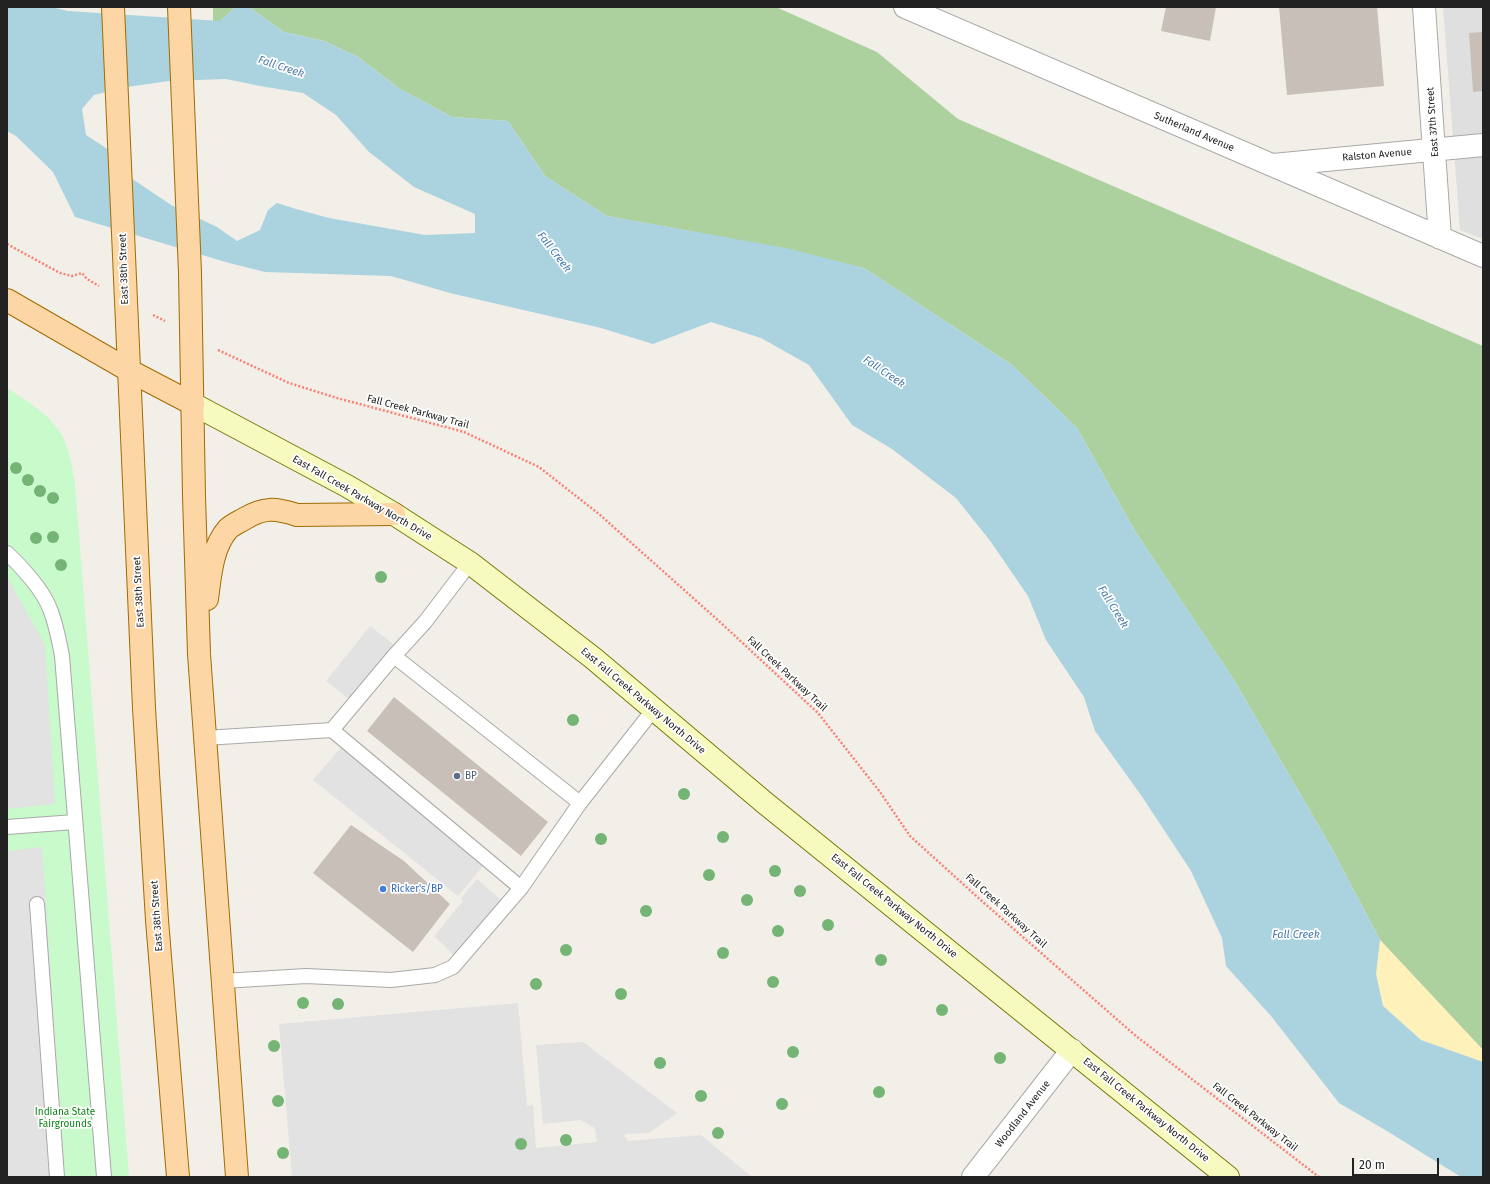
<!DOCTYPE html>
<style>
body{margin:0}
#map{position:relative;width:1490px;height:1184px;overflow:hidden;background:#f2efe9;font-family:"Fira Sans",sans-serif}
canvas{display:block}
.frame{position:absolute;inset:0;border:8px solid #222;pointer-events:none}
.scale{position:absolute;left:1352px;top:1158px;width:87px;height:18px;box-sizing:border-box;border:2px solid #222;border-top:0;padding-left:5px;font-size:12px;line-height:14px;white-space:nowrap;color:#222;-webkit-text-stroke:3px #fff;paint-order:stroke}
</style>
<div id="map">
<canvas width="1490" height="1184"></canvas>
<div class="frame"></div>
<div class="scale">20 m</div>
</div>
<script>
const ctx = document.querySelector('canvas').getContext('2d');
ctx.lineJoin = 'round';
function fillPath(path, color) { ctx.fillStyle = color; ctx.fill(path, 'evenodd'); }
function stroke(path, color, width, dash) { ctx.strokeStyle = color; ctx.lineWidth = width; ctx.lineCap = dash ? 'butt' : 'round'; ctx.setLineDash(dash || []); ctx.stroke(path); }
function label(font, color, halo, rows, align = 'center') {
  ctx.font = font + ' "Fira Sans",sans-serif'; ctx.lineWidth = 3.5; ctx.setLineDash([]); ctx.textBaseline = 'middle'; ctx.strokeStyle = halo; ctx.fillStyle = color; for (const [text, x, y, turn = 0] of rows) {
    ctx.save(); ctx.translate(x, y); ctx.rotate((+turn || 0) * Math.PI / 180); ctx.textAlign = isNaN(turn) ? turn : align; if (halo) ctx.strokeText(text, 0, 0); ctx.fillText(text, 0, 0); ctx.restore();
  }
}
const residential = new Path2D(`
 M1443,7H1483V239L1460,230Z`);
const forest = new Path2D(`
 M213,7H236L220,21H213Z
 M249,7H776L877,52L958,119L1483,346V1050L1380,940L1331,847L1234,680L1135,531L1077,428L1012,365L864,268L695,232L607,216L545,176L508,121L452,117L400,89L358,57L324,41L284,32Z`);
const sand = new Path2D(`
 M1380,940L1483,1050V1062L1421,1040L1383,1006L1376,974Z`);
const park = new Path2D(`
 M7,388C26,401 47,412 60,432C69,446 72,467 75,483L129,1177H7Z`);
const parking = new Path2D(`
 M7,579L10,582L45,645L55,804L7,809Z
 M370,626L400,649L355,704L326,681Z
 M346,742L488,860L458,896L313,780Z
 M42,847L65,1177H7V851Z
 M477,879L508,906L459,960L434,936L463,901L461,898Z
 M518,1003L527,1106L533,1105L536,1148L597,1142L595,1128L580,1120L543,1124L536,1045L583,1042L677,1113L649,1133L626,1134L624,1136L628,1141L701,1135L752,1177H292L279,1024Z`);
const water = new Path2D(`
 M7,7H51L68,11L220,21L236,7H249L284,32L324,41L358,57L400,89L452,117L508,121L545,176L607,216L786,248L864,268L1012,365L1077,428L1135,531L1234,680L1331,847L1380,940L1376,974L1383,1006L1421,1040L1483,1062V1177H1461L1387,1131L1339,1103L1271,1016L1226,966L1222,938L1191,871L1143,798L1095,731L1084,697L1046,640L1028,596L991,542L956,498L892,449L852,425L809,365L761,338L711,322L653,344L601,328L450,293L391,276L265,272L229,263L75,217L53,172L16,136L7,131ZM226,79L260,86L303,93L336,115L369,152L414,187L475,214V233L425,235L329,218L296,209L277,203L268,210L260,230L237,241L217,227L171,205L125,174L112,152L86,135L82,109L94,95L127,87L169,81Z`);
const building = new Path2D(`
 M1166,7H1216L1210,41L1161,31Z
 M1279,7H1377L1384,86L1287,95Z
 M1483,32V91L1473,92L1469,33Z
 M394,697L548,822L521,856L367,731Z
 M351,825L404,861L450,904L413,952L313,873Z`);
const path = new Path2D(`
 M7,244L60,273L72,276L82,273L87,279L99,286
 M153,315L165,321
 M218,350L289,383L337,398L464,432L539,467L599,514L720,622L818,713L880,792L910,836L984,903L1136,1036L1319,1177`);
const service = new Path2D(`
 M7,553C21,566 43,590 50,609C56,624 59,640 62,656L104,1177
 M394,656L580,803
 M332,730L394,656L425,622L470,563
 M205,738L332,730L521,888
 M7,827L75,822
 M37,904L57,1177
 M223,981L306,976L391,980L435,975L453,967L521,888L580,803L654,709`);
const minor = new Path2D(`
 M905,7L1483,256
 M1424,7L1440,238
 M1273,165L1483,145
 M973,1177L1072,1050`);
const secondary = new Path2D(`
 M193,404L347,486L394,514L470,563L593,658L765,803L1228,1177`);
const primary = new Path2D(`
 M113,7L144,708L157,920L178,1177
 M179,7L190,273L194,496L199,654L237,1177
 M7,300L130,371L193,404
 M207,599C210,576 212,547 228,529C232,525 239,522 244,519C264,507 275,508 297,515L394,514`);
const trees = [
 [16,468],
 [28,480],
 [40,491],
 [53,498],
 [53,537],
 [36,538],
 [61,565],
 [381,577],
 [573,720],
 [684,794],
 [723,837],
 [601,839],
 [775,871],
 [709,875],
 [800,891],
 [747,900],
 [646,911],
 [828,925],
 [778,931],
 [566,950],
 [723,953],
 [881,960],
 [773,982],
 [536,984],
 [621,994],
 [303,1003],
 [338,1004],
 [942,1010],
 [274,1046],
 [793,1052],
 [1000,1058],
 [660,1063],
 [879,1092],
 [701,1096],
 [278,1101],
 [782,1104],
 [718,1133],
 [566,1140],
 [521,1144],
 [283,1153]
];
const markers = [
 [457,776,4,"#5c6f8a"],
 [383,889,4,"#3f7fe0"]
];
const streetNames = [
 ["East 37th Street",1433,122,-94],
 ["Sutherland Avenue",1194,132,23],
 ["Ralston Avenue",1377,155,-5],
 ["East 38th Street",124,269,-92],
 ["Fall Creek Parkway Trail",418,412,15],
 ["East Fall Creek Parkway North Drive",362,498,30],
 ["East 38th Street",139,592,-93],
 ["Fall Creek Parkway Trail",787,674,43],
 ["East Fall Creek Parkway North Drive",643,701,40],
 ["East Fall Creek Parkway North Drive",894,906,39],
 ["Fall Creek Parkway Trail",1006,911,42],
 ["East 38th Street",157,916,-94],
 ["East Fall Creek Parkway North Drive",1146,1110,39],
 ["Woodland Avenue",1023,1114,-52],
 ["Fall Creek Parkway Trail",1255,1117,38]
];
const serviceNames = [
 ["BP",465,776]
];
const shopNames = [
 ["Ricker's/BP",391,889]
];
const parkNames = [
 ["Indiana State",65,1112],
 ["Fairgrounds",65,1124]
];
const waterNames = [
 ["Fall Creek",281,67,18],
 ["Fall Creek",554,252,52],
 ["Fall Creek",884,372,34],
 ["Fall Creek",1113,607,58],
 ["Fall Creek",1296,935]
];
fillPath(residential, '#e0dfdf');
fillPath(forest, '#add19e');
fillPath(sand, '#fff1ba');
fillPath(park, '#c8facc');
fillPath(parking, '#e2e2e2');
fillPath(water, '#aad3df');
fillPath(building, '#c7bfb8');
stroke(service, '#a9a9a9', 16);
stroke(minor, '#a9a9a9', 24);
stroke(secondary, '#707d05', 24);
stroke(primary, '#a06b00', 24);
stroke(path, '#fa8072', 2.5, [2, 2]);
stroke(service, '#fff', 14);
stroke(minor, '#fff', 22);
stroke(secondary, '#f7fabf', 22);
stroke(primary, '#fcd6a4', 22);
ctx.fillStyle = '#74b475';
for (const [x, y] of trees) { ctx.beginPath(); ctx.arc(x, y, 6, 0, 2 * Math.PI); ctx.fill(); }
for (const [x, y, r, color] of markers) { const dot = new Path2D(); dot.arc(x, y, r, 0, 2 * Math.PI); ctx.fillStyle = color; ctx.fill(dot); stroke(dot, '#fff', 1.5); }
label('10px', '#222', '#fff', streetNames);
label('10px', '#4e5e75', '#fff', serviceNames, 'left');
label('10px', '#366cbe', '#fff', shopNames, 'left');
label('10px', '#0c8416', '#fff', parkNames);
label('italic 11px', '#4a7aab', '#fff', waterNames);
</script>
